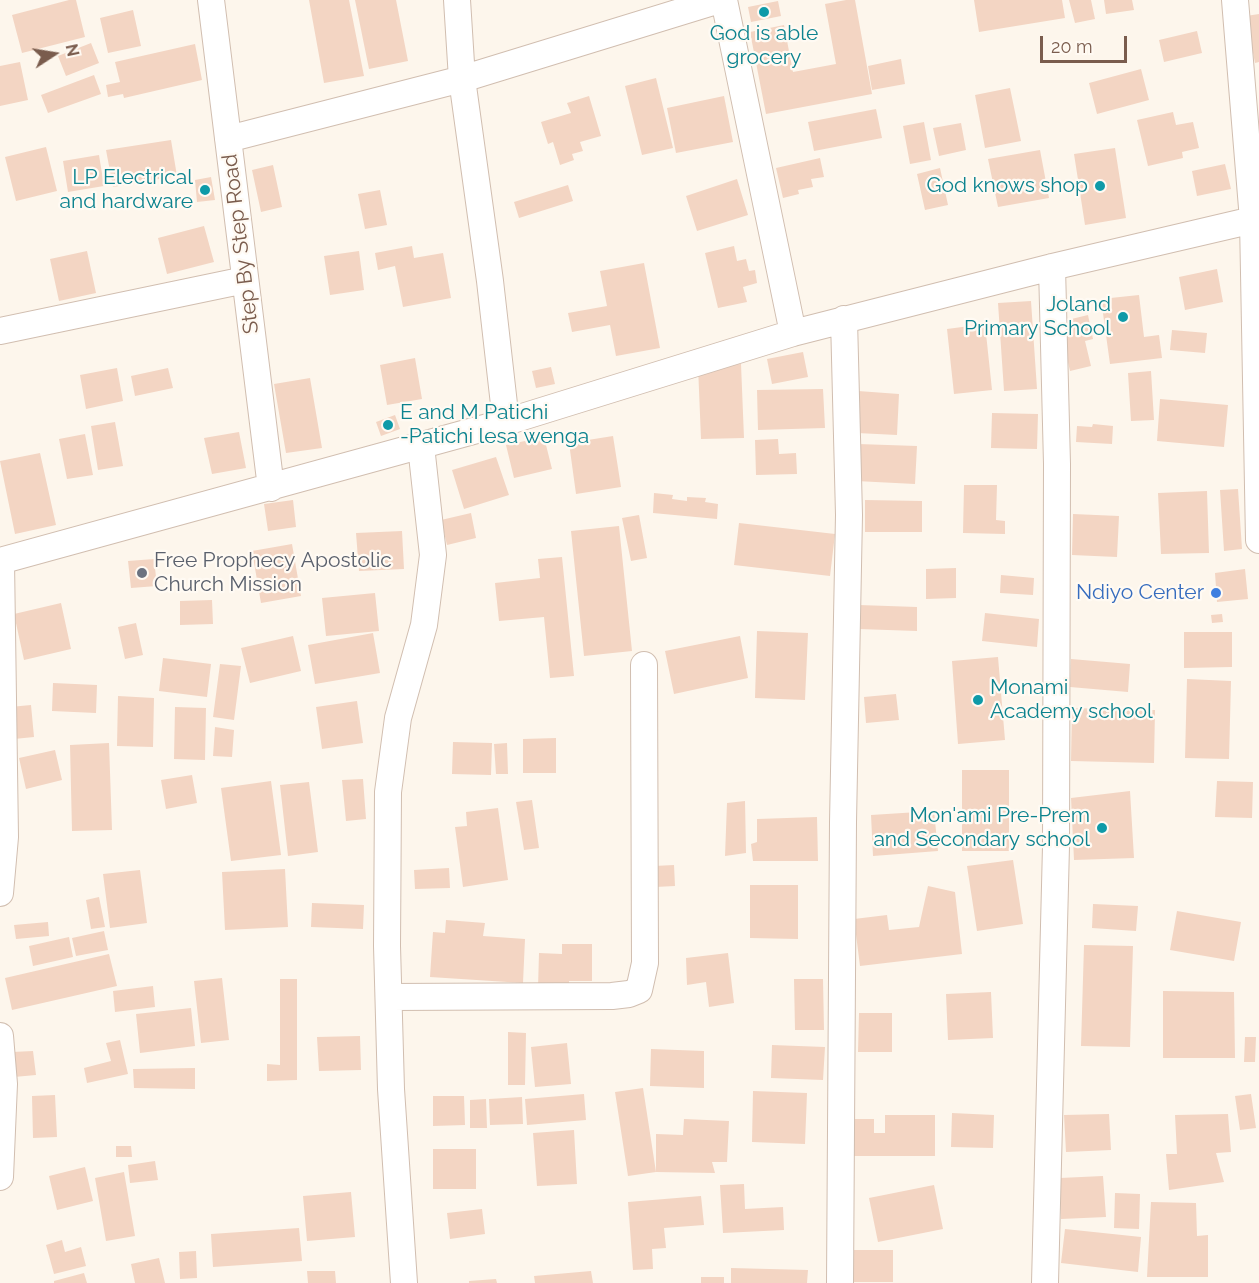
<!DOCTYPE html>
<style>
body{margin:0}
#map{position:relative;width:1259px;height:1283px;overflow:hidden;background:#fdf6ec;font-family:Raleway,sans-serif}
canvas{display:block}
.north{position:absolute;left:24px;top:24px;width:60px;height:60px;-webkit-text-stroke:4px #fffaf3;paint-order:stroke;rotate:78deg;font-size:16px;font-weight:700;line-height:24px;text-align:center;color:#7a5c4d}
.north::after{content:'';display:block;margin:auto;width:21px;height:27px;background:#7a5c4d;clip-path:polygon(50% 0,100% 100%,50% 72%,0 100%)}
.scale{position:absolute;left:1040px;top:36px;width:87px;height:27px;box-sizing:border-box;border:3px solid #7a5c4d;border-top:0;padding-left:8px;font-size:18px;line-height:21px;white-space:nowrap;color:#7a5c4d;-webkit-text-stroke:4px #fffaf3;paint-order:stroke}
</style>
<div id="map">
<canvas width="1259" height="1283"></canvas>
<div class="north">N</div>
<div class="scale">20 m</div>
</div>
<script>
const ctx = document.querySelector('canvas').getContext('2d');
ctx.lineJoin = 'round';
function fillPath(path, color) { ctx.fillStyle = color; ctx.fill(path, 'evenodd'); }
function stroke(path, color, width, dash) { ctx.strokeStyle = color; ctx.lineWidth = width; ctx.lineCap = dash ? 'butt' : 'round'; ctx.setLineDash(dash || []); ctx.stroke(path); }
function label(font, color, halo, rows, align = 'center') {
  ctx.font = font + ' Raleway,sans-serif'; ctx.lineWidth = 4.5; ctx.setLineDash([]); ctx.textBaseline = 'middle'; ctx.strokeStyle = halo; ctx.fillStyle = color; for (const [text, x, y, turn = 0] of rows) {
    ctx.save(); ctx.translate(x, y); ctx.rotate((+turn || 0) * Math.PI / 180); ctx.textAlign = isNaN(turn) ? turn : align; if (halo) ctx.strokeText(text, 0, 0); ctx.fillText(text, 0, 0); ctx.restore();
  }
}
const building = new Path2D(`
 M69,0H76L85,37L22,53L12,15Z
 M309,0H349L364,76L324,83Z
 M355,0H396L408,61L369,69Z
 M846,0H855L872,94L766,114L750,32L784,25L793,72L836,64L825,4Z
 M974,0H1062L1065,18L979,32Z
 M1069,0H1091L1095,19L1075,23Z
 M1104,0H1132L1134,10L1106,14Z
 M778,1L781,16L751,22L748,7Z
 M133,10L141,46L108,53L100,18Z
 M1259,14V62L1255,63L1246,16Z
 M1197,31L1202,53L1164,62L1159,40Z
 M91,43L99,63L66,76L58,56Z
 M195,44L202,80L124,98L123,94L108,97L106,85L120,82L115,62Z
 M901,59L905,84L872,90L868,66Z
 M20,62L28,100L0,106V66Z
 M1141,69L1149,100L1097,114L1089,83Z
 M94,75L101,94L48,113L41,95Z
 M656,78L673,148L642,155L625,86Z
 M1010,88L1021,141L985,148L975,95Z
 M589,96L601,136L580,142L583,151L572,154L574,160L560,165L553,142L548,144L541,122L571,113L567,103Z
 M724,96L733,142L676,153L667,108Z
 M876,109L882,138L814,151L808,122Z
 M1173,112L1176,125L1193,122L1199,148L1182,152L1183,158L1148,166L1137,120Z
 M924,122L931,160L910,164L903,126Z
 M961,123L966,150L939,156L933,128Z
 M171,140L177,176L113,187L106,150Z
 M46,147L57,191L16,201L5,157Z
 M1115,148L1126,218L1085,225L1074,154Z
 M1040,150L1049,198L998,207L988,159Z
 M99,155L104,186L68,192L63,161Z
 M820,158L824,177L811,179L813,187L798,190L799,194L783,198L776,168Z
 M1225,164L1231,189L1197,196L1192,171Z
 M273,165L282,207L261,212L252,170Z
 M940,168L948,205L925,210L917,174Z
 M211,177L215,200L197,202L195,180Z
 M737,179L748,215L697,231L686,196Z
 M568,185L573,201L519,218L514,202Z
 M380,190L387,225L365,229L358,194Z
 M204,226L214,262L167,274L158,238Z
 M412,246L414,258L443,253L451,298L403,307L395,266L378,270L375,253Z
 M734,246L737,261L746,259L749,271L755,270L757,283L743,287L747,302L718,308L705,253Z
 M87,251L96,293L59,301L50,259Z
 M359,251L364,290L330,295L324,256Z
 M644,263L660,348L616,356L610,325L572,332L568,313L607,306L600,271Z
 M1217,269L1223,302L1185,310L1179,277Z
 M1139,295L1144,337L1159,335L1162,358L1110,364L1101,299Z
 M1031,301L1037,389L1004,391L998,303Z
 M1088,315L1093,339L1085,341L1091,366L1070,371L1059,322Z
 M985,324L992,390L954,394L947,329Z
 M1172,330L1207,333L1205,353L1170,350Z
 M803,352L808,377L772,384L767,359Z
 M415,358L422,399L387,405L380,365Z
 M741,364L744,438L701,439L698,366Z
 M551,367L555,384L536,388L532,371Z
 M117,368L123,401L86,409L80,375Z
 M168,368L173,388L135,396L131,376Z
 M1151,371L1154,420L1131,421L1128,373Z
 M310,378L322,448L286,453L274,384Z
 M823,389L825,428L758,430L757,390Z
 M858,391L899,394L897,435L857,433Z
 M1160,399L1228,405L1224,447L1157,441Z
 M992,413L1038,414L1037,449L991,448Z
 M395,415L400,429L381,436L376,422Z
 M115,422L123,466L98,470L91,426Z
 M1093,424L1113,426L1112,444L1076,442L1077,426L1092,427Z
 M239,432L246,468L212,474L204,438Z
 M85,434L93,475L67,479L59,439Z
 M613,436L621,487L576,494L569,443Z
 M544,437L552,469L514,478L506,445Z
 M778,439L779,454L796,453L797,474L756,475L755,440Z
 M858,444L917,446L915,484L856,481Z
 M40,453L56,525L15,534L0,461Z
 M496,457L509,495L464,509L452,470Z
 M964,485H997L996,520L1005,521V534L963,533Z
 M1238,489L1242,549L1224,551L1220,490Z
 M1207,491L1209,553L1161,554L1158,493Z
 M654,493L673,495L672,499L687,501V497L706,498L705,502L718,504L717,519L653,513Z
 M293,500L296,527L268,531L264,504Z
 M865,500L922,501V532H865Z
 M471,513L476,538L447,545L441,520Z
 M1073,514L1119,516L1117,557L1072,555Z
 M639,515L647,558L631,561L622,518Z
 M739,523L835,534L830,576L734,565Z
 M619,526L632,651L584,656L571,531Z
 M402,531L404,569L359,571L356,533Z
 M292,544L301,596L261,603L252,551Z
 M562,557L574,676L550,678L544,617L499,621L495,583L540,578L538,559Z
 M154,559L157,586L131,588L128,561Z
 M956,568V598L926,599V569Z
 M1245,569L1248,599L1217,602L1215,573Z
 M1001,575L1034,578L1033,595L1000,593Z
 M375,593L379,631L326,636L322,598Z
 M212,600L213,624L180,625V601Z
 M61,603L71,649L24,660L14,614Z
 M859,605L917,607V631L858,629Z
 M985,613L1039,619L1037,647L982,641Z
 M1222,614L1223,622L1212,623L1211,615Z
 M136,623L143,655L125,659L118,627Z
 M757,631L808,633L805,700L755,698Z
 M1184,632H1232V667L1184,668Z
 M373,633L380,673L315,684L308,645Z
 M293,636L301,671L250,683L241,648Z
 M740,636L748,678L674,694L665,651Z
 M998,657L1005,740L958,744L952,661Z
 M163,658L211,664L207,697L159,691Z
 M1071,659L1130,664L1128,692L1070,687Z
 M220,664L241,666L234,720L213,717Z
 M1187,679L1231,681L1229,759L1185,758Z
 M53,683L97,685L96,713L52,711Z
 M896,694L899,720L866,723L864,697Z
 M118,696L154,698L153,747L117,746Z
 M357,701L363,743L322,749L316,707Z
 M31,705L34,737L14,739L10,707Z
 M175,707L206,708L205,760L174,759Z
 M1072,708L1155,710L1154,763L1071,761Z
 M215,727L234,730L232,757L213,756Z
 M556,738V773H523V739Z
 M453,742L492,743L491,775L452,774Z
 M109,743L112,830L72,831L70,745Z
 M507,743L508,774H496L494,744Z
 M55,750L62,780L26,789L19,758Z
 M962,770H1009V851H962Z
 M192,775L197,803L166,809L161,780Z
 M363,779L366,819L346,821L342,780Z
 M271,781L281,855L231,861L221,788Z
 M1217,781L1253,782L1252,818L1215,817Z
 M309,782L318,852L288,856L280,785Z
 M1130,791L1134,858L1074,860L1071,798Z
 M532,800L539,848L524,850L516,802Z
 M745,801L746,853L725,856L727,803Z
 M498,808L508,880L463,887L455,827L467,826L466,812Z
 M934,811L938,851L873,856L871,815Z
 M817,817L818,861H753L751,844L757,842V819Z
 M1013,860L1023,924L977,931L967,866Z
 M674,865L675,886L655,887L654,866Z
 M449,868L450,888L415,889L414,870Z
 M285,869L288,927L225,930L222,872Z
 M140,870L147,923L110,928L103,874Z
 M750,885H798V939L750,938Z
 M928,886L955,892L962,954L860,966L854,919L887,915L889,930L919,927Z
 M99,897L105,927L91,929L86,900Z
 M312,903L364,905L363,929L311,927Z
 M1093,904L1138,906L1136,931L1092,928Z
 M1177,911L1241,922L1234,961L1170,950Z
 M446,920L485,923L483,936L525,939L523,983L430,977L433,932L445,933Z
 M48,922L49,936L16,939L14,925Z
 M104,931L108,950L76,956L72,938Z
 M69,937L73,957L33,966L29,946Z
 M562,944H592V981H569V989L538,988L539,953L562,954Z
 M1084,945L1133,946L1130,1047L1081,1046Z
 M728,953L734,1003L709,1007L706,982L687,985L686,958Z
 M109,954L117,986L12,1010L5,978Z
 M222,978L229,1040L201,1043L194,981Z
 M280,979H297V1080L267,1081V1064L280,1065Z
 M794,979H823L824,1030H795Z
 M153,986L155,1007L115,1012L113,991Z
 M1163,991L1234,992L1235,1058H1163Z
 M991,992L993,1038L948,1040L946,994Z
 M191,1008L195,1046L140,1053L136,1014Z
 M859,1013H892V1052H858Z
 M508,1032L526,1033L525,1085H508Z
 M360,1036L361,1070L319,1071L317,1037Z
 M1245,1037H1256L1255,1062H1244Z
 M120,1040L128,1074L87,1083L84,1068L111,1061L106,1043Z
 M567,1043L571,1084L535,1087L531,1047Z
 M772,1045L825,1047L823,1080L771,1078Z
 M651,1049L704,1051V1088L650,1086Z
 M33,1051L36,1075L14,1077L12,1052Z
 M195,1068V1089L134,1088L133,1069Z
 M643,1088L656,1172V1134L683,1135L684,1119L729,1121L727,1162H712L715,1173L656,1172L628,1176L615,1092Z
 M753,1091L807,1093L805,1144L752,1142Z
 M584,1094L586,1120L527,1125L525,1099Z
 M1251,1094L1256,1128L1240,1130L1235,1096Z
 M55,1095L57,1137L33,1138L32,1096Z
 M433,1096H464L465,1125L433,1126Z
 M522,1097L523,1124L490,1125L489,1099Z
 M486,1099L487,1128H470V1100Z
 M952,1113L994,1115L993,1148L951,1147Z
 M1109,1114L1111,1150L1066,1152L1064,1115Z
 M1228,1114L1231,1152L1216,1153L1224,1182L1169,1190L1166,1154H1177L1175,1115Z
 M885,1115H935V1156H849L848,1119H874V1133H885Z
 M574,1130L577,1184L537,1186L533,1133Z
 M116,1146H131L132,1157H116Z
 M433,1149H476V1189H433Z
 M155,1161L158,1180L130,1183L128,1165Z
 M85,1167L93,1201L57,1210L49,1176Z
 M124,1172L135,1236L106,1241L95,1178Z
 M1103,1176L1106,1217L1061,1219L1060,1178Z
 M744,1184L745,1209L783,1207L784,1230L723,1233L720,1185Z
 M934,1185L943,1229L878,1242L869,1198Z
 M351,1192L355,1237L307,1241L303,1196Z
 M1115,1193L1140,1194L1139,1229L1114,1228Z
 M701,1196L704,1225L664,1228L666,1248L652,1249L653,1269L633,1270L628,1202Z
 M1151,1202L1196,1203L1197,1236L1208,1235V1277H1147Z
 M482,1209L485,1234L450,1239L447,1213Z
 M299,1228L302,1261L213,1267L211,1234Z
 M1065,1229L1141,1237L1138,1272L1061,1263Z
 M62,1240L65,1252L81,1247L86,1266L54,1274L46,1245Z
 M847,1250H893V1282H847Z
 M196,1251L197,1278L180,1279L179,1252Z
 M159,1258L165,1283H135L131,1264Z
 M731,1268L808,1270L807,1283H731Z
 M307,1271H335L336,1283H308Z
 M591,1271L593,1283H535L534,1276Z
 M84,1273L87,1283H54V1281Z
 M701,1277H724V1283H701Z
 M496,1279L497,1283H469V1281Z`);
const minor = new Path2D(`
 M211,0L271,488
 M457,0L462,79L490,281L506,422
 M724,0L793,333
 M1235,0L1253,220L1259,540
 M228,139L462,79L719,0
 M0,331L245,280
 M0,561L506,422L793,333L1052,267L1253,220
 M0,893L5,837L1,561
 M389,997L612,996L629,994L639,990L645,963L644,665
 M0,1036L4,1084L0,1177
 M404,1283L391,1089L387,946L388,792L398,718L424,625L433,555L421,446
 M840,1283L843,822L849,515L844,319
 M1045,1283L1056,846L1057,464L1052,267`);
const markers = [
 [764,12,6,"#0f9aa8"],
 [1100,186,6,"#0f9aa8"],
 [205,190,6,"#0f9aa8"],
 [1123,317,6,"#0f9aa8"],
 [388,425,6,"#0f9aa8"],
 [142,573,6,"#6b7280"],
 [1216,593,6,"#3f7fe0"],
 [978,700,6,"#0f9aa8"],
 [1102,828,6,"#0f9aa8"]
];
const cultureNames = [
 ["God is able",764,34,"center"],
 ["grocery",764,58,"center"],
 ["LP Electrical",193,178],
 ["and hardware",193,202],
 ["God knows shop",1088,186],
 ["Joland",1111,305],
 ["Primary School",1111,329],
 ["E and M Patichi",400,413,"left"],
 ["-Patichi lesa wenga",400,437,"left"],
 ["Monami",990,688,"left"],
 ["Academy school",990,712,"left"],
 ["Mon'ami Pre-Prem",1090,816],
 ["and Secondary school",1090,840]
];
const streetNames = [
 ["Step By Step Road",241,244,-97]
];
const worshipNames = [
 ["Free Prophecy Apostolic",154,561],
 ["Church Mission",154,585]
];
const shopNames = [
 ["Ndiyo Center",1204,593]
];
fillPath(building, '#f3d5c3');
stroke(minor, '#d1beb0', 28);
stroke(minor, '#fff', 26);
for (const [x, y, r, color] of markers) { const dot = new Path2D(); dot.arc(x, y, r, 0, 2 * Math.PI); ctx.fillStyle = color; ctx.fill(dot); stroke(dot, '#fffaf3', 2); }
label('21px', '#0d838f', '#fffaf3', cultureNames, 'right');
label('21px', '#7a5c4d', '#fffaf3', streetNames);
label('21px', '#5b616d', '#fffaf3', worshipNames, 'left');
label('21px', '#366cbe', '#fffaf3', shopNames, 'right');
</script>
